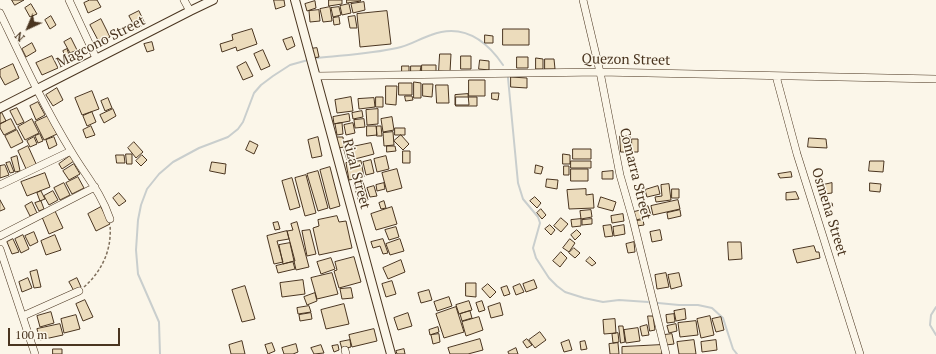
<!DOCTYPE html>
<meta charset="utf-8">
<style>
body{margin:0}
#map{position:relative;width:936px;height:354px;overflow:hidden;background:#fbf6e9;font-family:"PT Serif",serif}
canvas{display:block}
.north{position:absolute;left:8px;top:8px;width:40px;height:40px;-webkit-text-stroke:3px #fbf6e9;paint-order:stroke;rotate:224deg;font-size:11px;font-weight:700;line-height:16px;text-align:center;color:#4a3520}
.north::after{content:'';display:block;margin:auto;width:14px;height:18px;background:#4a3520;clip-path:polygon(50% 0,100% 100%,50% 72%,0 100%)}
.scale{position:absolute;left:8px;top:328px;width:112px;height:18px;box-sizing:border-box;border:2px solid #4a3520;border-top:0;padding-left:5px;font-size:12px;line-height:14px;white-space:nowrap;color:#4a3520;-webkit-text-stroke:3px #fbf6e9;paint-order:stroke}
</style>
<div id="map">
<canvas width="936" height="354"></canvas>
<div class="north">N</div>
<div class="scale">100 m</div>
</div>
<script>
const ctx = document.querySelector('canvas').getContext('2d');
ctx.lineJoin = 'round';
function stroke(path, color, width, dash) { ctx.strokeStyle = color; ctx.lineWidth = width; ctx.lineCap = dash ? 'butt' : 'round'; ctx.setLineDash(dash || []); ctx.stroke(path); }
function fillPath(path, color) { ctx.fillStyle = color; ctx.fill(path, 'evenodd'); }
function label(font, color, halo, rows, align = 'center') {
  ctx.font = font + ' "PT Serif",serif'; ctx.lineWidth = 3; ctx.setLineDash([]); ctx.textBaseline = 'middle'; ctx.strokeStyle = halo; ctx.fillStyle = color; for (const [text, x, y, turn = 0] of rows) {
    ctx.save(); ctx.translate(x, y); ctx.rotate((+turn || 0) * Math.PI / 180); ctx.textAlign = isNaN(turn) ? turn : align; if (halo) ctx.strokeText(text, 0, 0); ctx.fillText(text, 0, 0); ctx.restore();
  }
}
const stream = new Path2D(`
 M317,58C344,55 370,54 397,48C409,46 419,39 431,35C463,23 486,40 503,65
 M508,78L518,183L523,199L538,217L540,223L533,248L536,258L549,278L557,286L565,292L584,298L603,302L619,300L648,302
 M658,303L679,305H698L712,308L723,318L733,349L737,354
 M936,307L931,315L930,325L936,335
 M160,354L159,322L138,274L136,250L138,220L141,205L147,189L159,174L173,162L199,148L228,137L238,129L243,122L254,93L261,85L273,76L290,65L308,60`);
const building = new Path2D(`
 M12,0H24L15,5Z
 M90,0H97L101,7L88,13L84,3Z
 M274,0H284L285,6L276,9Z
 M329,0H342V4L329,6Z
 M347,0H360L361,1L347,3Z
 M315,1L316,8L307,11L305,4Z
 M364,2L365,10L353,13L351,4Z
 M31,4L37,14L30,17L25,8Z
 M349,4L351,13L342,15L340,6Z
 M330,7L332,21L323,22L320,9Z
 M339,7L341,15L333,17L331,8Z
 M319,10L320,21L310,22L309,11Z
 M139,11L145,24L136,29L129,16Z
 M387,11L391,44L360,47L357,14Z
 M51,16L56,25L50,29L45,20Z
 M355,16L357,28H350L348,17Z
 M339,17L340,24L334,25L333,18Z
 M101,19L110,37L99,42L90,25Z
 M252,29L257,44L237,51L236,47L222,52L220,44L233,40L232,35Z
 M503,29H529V45H503Z
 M485,35L493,36V43H485Z
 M292,37L295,46L287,50L283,40Z
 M71,38L77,50L70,53L64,42Z
 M152,42L154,50L147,52L144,44Z
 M32,43L36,51L26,57L22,49Z
 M317,48L319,57L313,58L310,49Z
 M67,49L70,57L66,59L63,51Z
 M263,50L270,66L261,70L254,54Z
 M440,54H451L450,72L439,71Z
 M52,56L58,68L42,75L36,63Z
 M461,56H471V69H461Z
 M517,57H528V68H517Z
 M536,58L543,59V69H536Z
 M545,59H554L555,69H545Z
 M480,60L489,61V70L479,69Z
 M246,62L253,76L243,80L237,67Z
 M13,64L19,78L5,85L0,76V70Z
 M422,65H436V73H422Z
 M402,66H409V72H402Z
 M411,66H421L420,72H411Z
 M511,77L527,78V88L511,87Z
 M469,80H485V96H469Z
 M414,82L421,83V98H414Z
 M399,83H412V95H399Z
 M423,84H433L432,97L423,96Z
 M436,85H448L449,103H437Z
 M386,86H397L396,105L386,104Z
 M57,88L63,100L53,106L46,95Z
 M92,91L99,109L82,115L75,98Z
 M492,93H499L498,100L492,99Z
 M468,94L469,105H455V95Z
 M405,96H412L413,100L406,101Z
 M351,97L353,111L337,113L335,100Z
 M376,97H383V107H376Z
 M456,97H477V106H456Z
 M108,98L112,108L105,111L101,101Z
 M374,98L375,107L359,109L358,99Z
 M38,102L45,115L36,120L30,106Z
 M17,108L24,122L17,125L10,111Z
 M113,109L116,116L104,123L100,115Z
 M378,109V124L367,125L366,110Z
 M362,111L363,117L353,119L352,113Z
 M92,112L96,122L87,126L83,116Z
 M2,113L6,121L0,124V114Z
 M349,114L350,121L334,124L333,117Z
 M48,116L57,134L44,140L35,122Z
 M392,117L394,130L383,132L381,119Z
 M11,119L16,129L4,135L0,128V124Z
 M32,119L39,133L25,140L18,127Z
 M364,119L365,127L355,128L354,120Z
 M342,123L343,134L337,135L335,124Z
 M353,123L355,133L346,135L344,125Z
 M91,126L95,135L86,138L83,130Z
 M367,126H376L377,135L367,136Z
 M377,126H381L382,136H377Z
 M395,128H405V135H395Z
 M17,130L23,142L11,148L5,136Z
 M393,132L394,145L384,146L383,133Z
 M40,134L43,141L38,143L35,136Z
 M401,135L409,144L403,150L394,141Z
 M620,136H630V152H621Z
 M34,137L37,144L30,147L27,141Z
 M54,137L57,145L49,149L46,140Z
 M318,137L322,156L312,158L308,140Z
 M337,137H343L344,147L338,148Z
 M809,138L826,139L827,148L808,147Z
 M632,139H638V152H632Z
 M250,141L258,145L254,154L246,150Z
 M134,142L143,152L136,158L128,148Z
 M371,143L374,154L355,159L352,147Z
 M28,146L37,166L27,171L18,151Z
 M387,146H395L396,151L387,152Z
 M351,149L353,159L347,160L344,150Z
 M573,149H591V159H573Z
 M403,151H410V163H403Z
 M126,154H132V164H127Z
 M563,154L570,155V164H563Z
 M116,155H124L125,163H117Z
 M142,155L147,160L141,166L136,161Z
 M17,156L20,171L15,172L11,158Z
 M70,156L74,161L62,169L59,164Z
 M386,156L389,169L377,172L374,159Z
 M371,160L374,173L366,175L363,162Z
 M361,161L364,177L349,180L346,163Z
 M571,161H591V168H571Z
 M870,161H884L883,172L869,171Z
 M10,162L14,172L10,173L6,163Z
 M212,162L226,164L225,174L210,171Z
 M74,164L80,174L69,180L63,171Z
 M5,165L9,175L0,178V166Z
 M536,165L543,167L541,174L535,173Z
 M564,166H569V175H564Z
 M330,167L340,206L330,209L320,170Z
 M397,169L402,188L387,192L382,173Z
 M571,169H588V181H571Z
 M318,171L328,208L318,211L307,174Z
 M613,171V179H602V172Z
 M791,172L792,177L780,178L778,174Z
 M45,173L50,187L27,196L21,182Z
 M306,175L316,213L305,216L295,178Z
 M78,177L84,188L72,194L66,183Z
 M292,178L300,207L290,210L282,181Z
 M547,179L558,180L557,189L546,187Z
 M363,182L368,200L359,202L354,185Z
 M64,183L70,195L60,200L54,188Z
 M384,183L385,189L377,191L376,185Z
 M832,183V193L824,194L823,185Z
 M870,183L881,184L880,192L870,191Z
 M669,184L671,200L656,202L655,197L662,196L661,185Z
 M374,186L377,196L370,197L367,188Z
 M658,186L660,194L647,197L645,190Z
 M586,189V195L593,194L594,208L569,209L567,190Z
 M672,189H679V198H672Z
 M41,191L45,199L40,201L37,193Z
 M53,191L58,200L49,205L44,196Z
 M796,192L799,199L786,200V193Z
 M119,193L126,201L119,206L113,198Z
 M535,197L541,203L537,208L530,201Z
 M601,197L616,202L613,211L598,207Z
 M0,200L5,209L0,211Z
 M678,200L680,209L653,215L651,206Z
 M41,201L44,209L39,211L35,203Z
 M384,201L386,208L381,209L379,203Z
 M32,202L37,213L30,216L25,206Z
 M648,206L651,215L645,217L642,208Z
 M101,207L110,224L96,231L88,214Z
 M392,207L397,224L376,230L371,214Z
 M541,209L546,215L542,219L537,213Z
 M591,210L592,217L581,219L580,211Z
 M642,210L644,218L636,220L634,212Z
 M680,210L681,216L668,219L667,213Z
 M55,211L63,228L49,234L42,217Z
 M623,214L624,221L612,223L611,216Z
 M337,216L339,222L346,221L352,248L319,255L313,228L319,226L318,220Z
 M561,218L568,224L561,232L554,226Z
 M581,219V226L572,227L571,220Z
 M592,219V224L582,225V220Z
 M643,220L644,225L637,226L636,221Z
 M278,222L280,229L275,230L273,223Z
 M297,222L309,267L296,270L294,261H295L287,231L293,230L291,224Z
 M550,225L555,230L551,235L545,229Z
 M611,225L613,236L605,237L603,226Z
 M624,225L625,234L614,236L613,227Z
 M396,227L399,237L389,240L385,230Z
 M310,230L316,254L307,256L302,231Z
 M577,230L581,234L575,240L571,235Z
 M660,230L662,240L652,242L650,232Z
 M287,231L289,239L277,241L283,262L274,264L267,236Z
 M34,232L38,242L30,246L25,236Z
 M23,235L29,249L21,253L15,239Z
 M55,235L61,250L46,255L41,241Z
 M13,239L19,252L12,254L7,242Z
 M383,239L388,253L383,254L380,246L373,248L371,242Z
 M400,239L404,251L390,255L386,244Z
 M570,239L575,243L569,252L563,248Z
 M634,242L635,252L628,253L626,244Z
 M728,242H741L742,259L729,260Z
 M290,243L294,261L283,264L279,245Z
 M814,246L816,252H819L820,258L797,263L793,250Z
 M574,248L580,253L575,258L569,253Z
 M561,252L567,258L560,267L553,261Z
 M354,257L361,282L339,288L334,271L337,270L335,262Z
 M590,257L596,263L592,266L586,261Z
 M331,258L335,269L321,274L317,262Z
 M401,260L405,272L388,279L383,268Z
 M293,262L295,269L278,273L276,266Z
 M37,270L41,287L34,288L30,272Z
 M332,273L338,294L317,299L311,278Z
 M666,273L669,287L657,289L655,275Z
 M679,273L682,286L671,289L668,275Z
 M28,278L32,288L22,292L19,282Z
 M77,278L81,287L74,291L69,282Z
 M303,280L305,294L282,297L280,283Z
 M534,280L537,288L526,292L523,284Z
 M392,281L396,294L386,297L382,284Z
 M466,283H476V297L466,296Z
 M488,284L496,292L490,298L482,289Z
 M520,284L524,292L516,295L513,287Z
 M245,286L255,319L242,322L232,290Z
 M507,286L510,294L504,296L501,288Z
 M351,288L353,298L342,299L340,289Z
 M429,290L432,300L421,303L418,293Z
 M315,293L317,301L307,305L304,297Z
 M449,297L452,306L437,311L434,302Z
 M85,300L93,317L83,321L76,304Z
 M469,301L472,310L459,314L456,305Z
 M482,301L485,310L479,312L476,303Z
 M500,303L503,315L491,318L488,307Z
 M344,304L349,324L326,329L321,310Z
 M309,306L311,312L298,314L297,308Z
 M456,307L464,332L444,338L436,314Z
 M685,309L686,319L676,321L674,311Z
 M470,311L472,318L462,321L460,314Z
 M51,312L54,323L40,327L37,316Z
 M311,313L312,319L300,321L299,315Z
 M408,313L412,326L398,330L394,318Z
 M674,314L675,322L667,323L666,315Z
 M76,315L80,329L64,333L61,319Z
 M648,316H653L655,330L650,331Z
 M710,316L714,335L701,338L697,319Z
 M479,317L483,330L466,336L462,322Z
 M721,317L724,330L716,332L712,319Z
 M615,319L616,333L604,334L603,320Z
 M696,321L698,335L680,337L678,323Z
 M60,324L63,335L40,340L37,329Z
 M676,324L677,331L669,333L667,326Z
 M647,325L649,335L642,336L640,327Z
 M619,326H623L625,342L621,343Z
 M438,327L439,332L430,335L429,330Z
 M638,328L640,341L626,343L624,330Z
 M374,329L377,341L352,347L349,335Z
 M540,332L546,340L535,348L529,340Z
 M618,333L619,342L613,343L612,334Z
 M439,334L440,342L433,344L431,335Z
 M672,334L674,344L666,345L664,335Z
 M480,339L483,350L468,354H450L448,348Z
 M527,339L532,345L527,348L523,342Z
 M350,340L351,347L342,349L340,342Z
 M569,340L572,350L564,352L561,343Z
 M694,340L696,354H679L677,342Z
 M716,340L717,350L702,352L701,342Z
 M242,341L245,354H231L229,345Z
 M585,341L587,349L581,350L580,342Z
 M272,343L275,351L268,354L265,345Z
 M618,343L619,354H610L609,344Z
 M296,344L298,352L293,354H284L282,348Z
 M321,345L324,353L314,354L311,348Z
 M338,345L339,350L334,352L332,346Z
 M661,345L662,354H622V347Z
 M516,348L518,354H509L508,352Z
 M53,349H62V354H53Z
 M404,349L405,354H397L396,351Z`);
const path = new Path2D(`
 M84,287C102,271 112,250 110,225`);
const minor = new Path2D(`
 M69,0L96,58
 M184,0L190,11
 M583,0L600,72L620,175L633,220L666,354
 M0,13C22,59 44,107 71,151C85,175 101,192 110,219
 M316,76L600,72L936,79
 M776,76L797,154L860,354
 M0,185L71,151
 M0,236L95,187
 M0,249L35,354
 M23,316L79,291
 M345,350L346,354`);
const tertiary = new Path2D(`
 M295,0L391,354
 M0,108L190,11L213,0`);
const streetNames = [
 ["Magcono Street",101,42,-27],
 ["Quezon Street",626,60,1],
 ["Rizal Street",356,174,75],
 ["Comarra Street",635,174,76],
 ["Osmeña Street",829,212,73]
];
stroke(stream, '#c9cecd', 2);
fillPath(building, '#ecdcbc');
stroke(building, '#4a3520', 1);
stroke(minor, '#4a3520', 8);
stroke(tertiary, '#4a3520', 10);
stroke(path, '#7f6f5c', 1.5, [3, 2]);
stroke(minor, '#fbf6e9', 7);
stroke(tertiary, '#fbf6e9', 8);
label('14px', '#4a3520', '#fbf6e9', streetNames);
</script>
